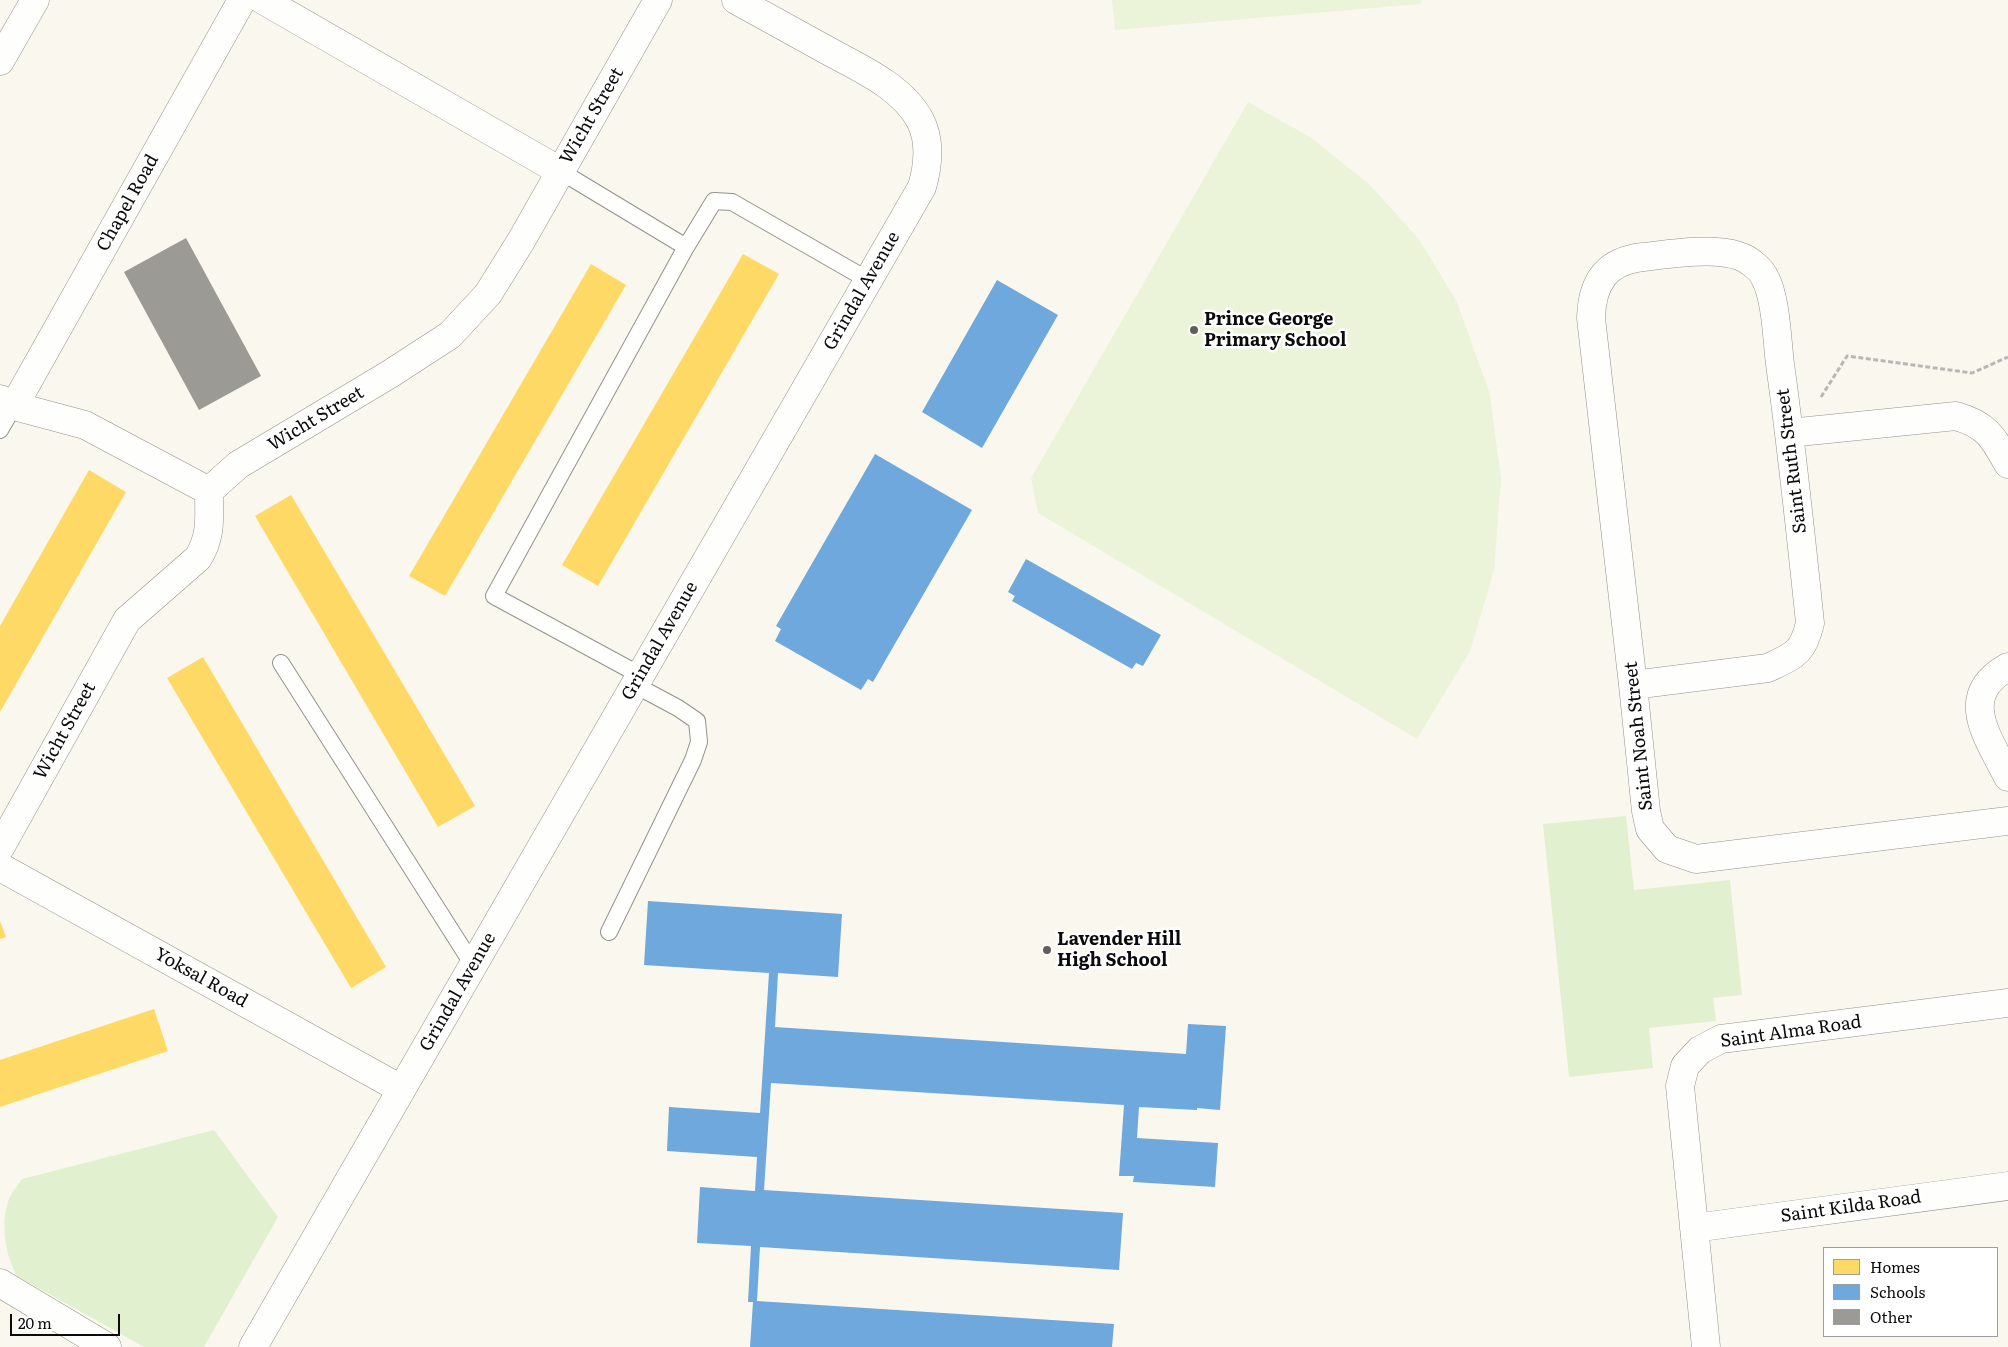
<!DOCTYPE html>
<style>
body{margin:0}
#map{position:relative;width:2008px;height:1347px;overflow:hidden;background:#faf8ee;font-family:Literata,serif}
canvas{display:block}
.legend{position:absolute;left:1823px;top:1247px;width:175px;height:90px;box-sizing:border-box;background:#fff;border:1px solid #9d9d9d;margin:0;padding:6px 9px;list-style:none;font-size:15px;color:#0b0b0b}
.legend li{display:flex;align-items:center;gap:10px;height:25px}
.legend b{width:25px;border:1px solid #9d9d9d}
.scale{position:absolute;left:10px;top:1314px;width:110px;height:22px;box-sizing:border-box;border:2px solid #0b0b0b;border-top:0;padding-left:6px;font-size:15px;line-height:18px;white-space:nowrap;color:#0b0b0b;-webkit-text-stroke:4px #fff;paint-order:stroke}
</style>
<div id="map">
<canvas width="2008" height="1347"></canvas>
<ul class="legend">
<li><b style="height:14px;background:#ffd966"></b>Homes</li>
<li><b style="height:14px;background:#6fa8dc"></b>Schools</li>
<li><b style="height:14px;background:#9c9a95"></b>Other</li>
</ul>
<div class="scale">20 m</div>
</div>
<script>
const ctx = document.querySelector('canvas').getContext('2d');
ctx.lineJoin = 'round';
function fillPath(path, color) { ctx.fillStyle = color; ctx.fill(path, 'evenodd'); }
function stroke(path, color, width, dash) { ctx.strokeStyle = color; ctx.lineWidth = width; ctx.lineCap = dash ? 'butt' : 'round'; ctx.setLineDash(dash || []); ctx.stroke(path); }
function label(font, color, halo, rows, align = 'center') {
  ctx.font = font + ' Literata,serif'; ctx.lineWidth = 5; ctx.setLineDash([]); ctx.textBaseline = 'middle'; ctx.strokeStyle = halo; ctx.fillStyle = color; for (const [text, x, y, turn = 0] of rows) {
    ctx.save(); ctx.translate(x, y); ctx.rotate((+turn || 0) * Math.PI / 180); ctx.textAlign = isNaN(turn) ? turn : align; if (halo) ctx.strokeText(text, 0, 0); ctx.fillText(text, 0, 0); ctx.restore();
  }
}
const green = new Path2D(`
 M1626,816L1634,890L1730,880L1742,995L1713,998L1716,1021L1649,1028L1653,1068L1569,1077L1543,824Z
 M214,1130L278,1217L204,1347H144L17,1276C5,1255 0,1222 9,1199C12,1192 18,1185 22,1179Z`);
const pitch = new Path2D(`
 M1112,0H1421V4L1115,30Z
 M1248,102L1310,137L1369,184L1419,239L1457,302L1490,394L1501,479L1494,571L1470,651L1417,739L1038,513L1031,478Z`);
const homes = new Path2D(`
 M743,254L779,274L598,586L562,565Z
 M591,264L626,285L445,596L409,576Z
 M89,470L126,492L0,712V626Z
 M291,495L475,806L438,827L255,516Z
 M203,657L386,967L351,988L167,678Z
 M0,921L6,937L0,939Z
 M154,1009L168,1051L0,1107V1060Z`);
const schools = new Path2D(`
 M997,280L1058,315L982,448L922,412Z
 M875,454L972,510L873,682L868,679L861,690L775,641L781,629L776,626Z
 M1026,559L1161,635L1143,666L1136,663L1132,669L1012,601L1015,596L1008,592Z
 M648,901L842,914L838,977L778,973L775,1027L1186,1054L1188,1024L1226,1026L1220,1110L1197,1108V1110L1139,1107L1137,1138L1218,1143L1215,1187L1133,1182L1134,1176H1119L1124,1105L771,1083L764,1190L1123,1213L1119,1270L760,1247L757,1301L1114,1324L1112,1347H750L753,1302H748L751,1246L697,1243L700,1187L755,1191L757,1157L667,1151L669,1107L760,1113L769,973L644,965Z`);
const building = new Path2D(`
 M186,238L261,376L199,410L124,272Z`);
const path = new Path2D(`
 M1821,397L1847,356L1972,373L2008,357`);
const service = new Path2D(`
 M560,171L686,247L714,201L732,202L868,280
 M0,430L14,406
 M281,663L473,965
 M640,675L494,596L686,247
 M609,932L693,760L699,742L697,721L678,708L635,685`);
const minor = new Path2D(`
 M263,0L560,171
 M0,61L35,0
 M0,399L14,406L85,425L209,491
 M14,406L242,0
 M1789,433L1956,416C1987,425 1993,437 2008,464
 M2008,667C1956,696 1988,737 2008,777
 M1633,685L1768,668C1795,655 1803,653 1810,623C1801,536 1792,450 1780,364C1777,340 1776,298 1765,278C1763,273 1757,267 1753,264C1731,243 1671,254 1643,257C1606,261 1592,283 1591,318L1633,685L1646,811L1650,829L1667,849L1696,859L2008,821
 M0,848L127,620L198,558C212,536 209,516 209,491L238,465L390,374L450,335L488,294L521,241L658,0
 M0,867L401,1089
 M1694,1228L2008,1186
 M0,1283L107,1347
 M253,1347L922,187C928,166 931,141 920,120C901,85 857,67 823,48C794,32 765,16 736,0
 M1706,1347L1680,1086L1685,1066L1700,1050L1721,1039L2008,1003`);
const markers = [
 [1194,330,5,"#5f5e5a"],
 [1047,950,5,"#5f5e5a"]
];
const streetNames = [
 ["Wicht Street",592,116,-60],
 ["Chapel Road",128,203,-61],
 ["Grindal Avenue",862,291,-60],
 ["Wicht Street",316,419,-31],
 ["Saint Ruth Street",1792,461,-97],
 ["Grindal Avenue",660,641,-60],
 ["Wicht Street",65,731,-61],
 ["Saint Noah Street",1639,736,-96],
 ["Yoksal Road",201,978,29],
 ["Grindal Avenue",458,992,-60],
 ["Saint Alma Road",1791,1032,-8],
 ["Saint Kilda Road",1851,1207,-8]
];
const poiNames = [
 ["Prince George",1204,320],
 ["Primary School",1204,341],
 ["Lavender Hill",1057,940],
 ["High School",1057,961]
];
fillPath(green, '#e1f0ce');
fillPath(pitch, '#ebf4d8');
fillPath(homes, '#ffd966');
fillPath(schools, '#6fa8dc');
fillPath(building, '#9c9a95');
stroke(service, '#93928d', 18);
stroke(minor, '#93928d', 29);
stroke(path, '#b7b7b5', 3, [5, 2.5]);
stroke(service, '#fefefc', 16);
stroke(minor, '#fefefc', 28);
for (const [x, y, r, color] of markers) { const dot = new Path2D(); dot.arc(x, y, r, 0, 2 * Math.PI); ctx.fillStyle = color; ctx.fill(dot); stroke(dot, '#fff', 2); }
label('18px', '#0b0b0b', '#fff', streetNames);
label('bold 18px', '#0b0b0b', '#fff', poiNames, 'left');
</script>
